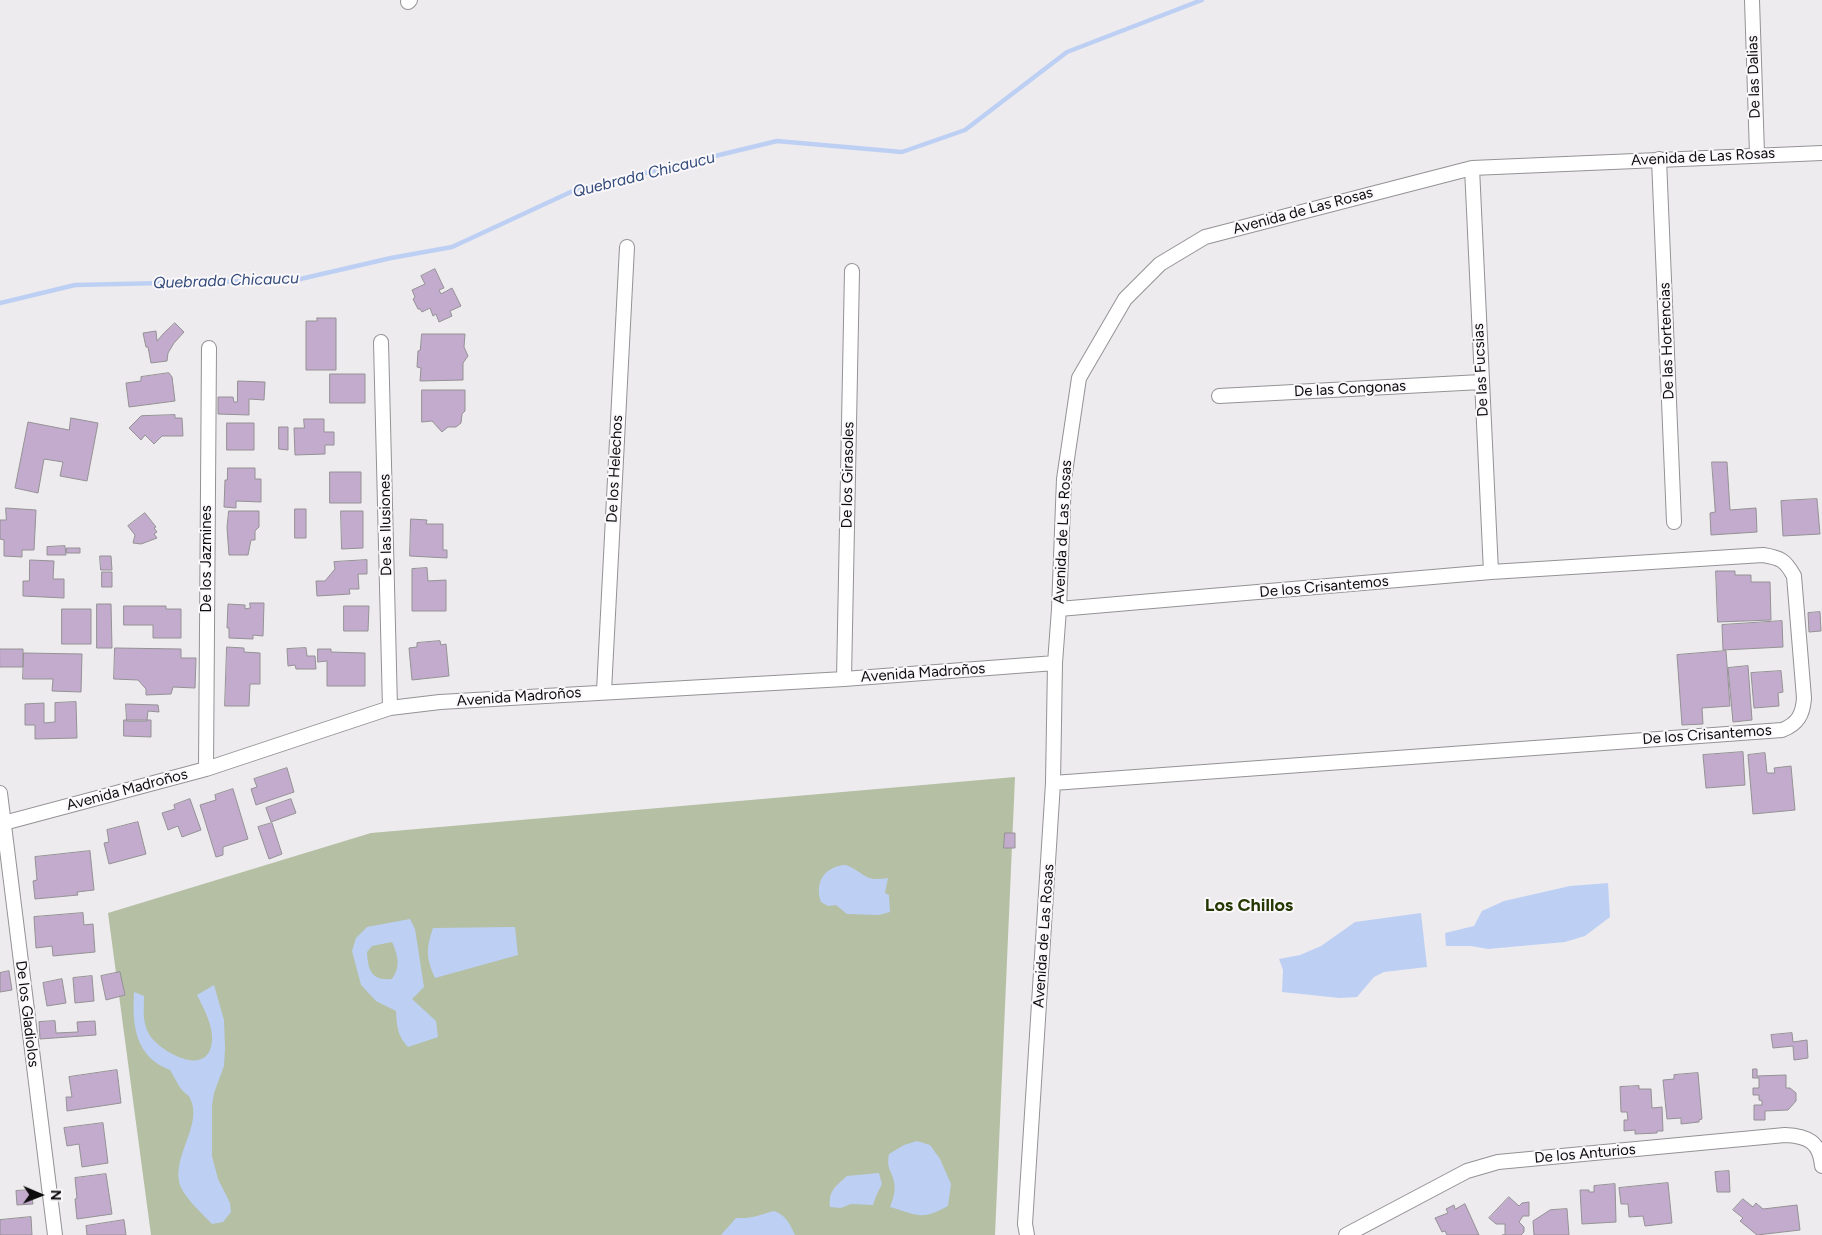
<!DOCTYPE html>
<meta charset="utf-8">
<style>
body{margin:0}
#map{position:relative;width:1822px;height:1235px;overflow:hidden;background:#edebee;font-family:Figtree,sans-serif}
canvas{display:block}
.north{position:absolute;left:15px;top:1170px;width:50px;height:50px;-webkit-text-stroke:4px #faf8fb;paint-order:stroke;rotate:91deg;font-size:14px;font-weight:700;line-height:20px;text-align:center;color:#0d0c0d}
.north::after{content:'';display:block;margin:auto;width:18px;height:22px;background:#0d0c0d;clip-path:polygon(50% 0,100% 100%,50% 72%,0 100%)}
</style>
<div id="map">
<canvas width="1822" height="1235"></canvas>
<div class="north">N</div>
</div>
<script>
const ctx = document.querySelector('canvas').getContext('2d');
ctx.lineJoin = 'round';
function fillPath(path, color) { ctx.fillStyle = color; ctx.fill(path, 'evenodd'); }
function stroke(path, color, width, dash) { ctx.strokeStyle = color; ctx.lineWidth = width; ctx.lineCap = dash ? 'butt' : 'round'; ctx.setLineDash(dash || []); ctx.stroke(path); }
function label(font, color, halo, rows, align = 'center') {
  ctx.font = font + ' Figtree,sans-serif'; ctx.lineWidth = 4; ctx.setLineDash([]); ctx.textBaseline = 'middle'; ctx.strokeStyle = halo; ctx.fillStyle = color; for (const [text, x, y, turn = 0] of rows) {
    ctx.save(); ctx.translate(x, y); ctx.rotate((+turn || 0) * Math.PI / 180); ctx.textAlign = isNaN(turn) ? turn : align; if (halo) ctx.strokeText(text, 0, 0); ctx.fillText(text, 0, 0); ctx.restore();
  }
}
const green = new Path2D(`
 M1015,777L995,1235H151L108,913L371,833Z`);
const water = new Path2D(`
 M846,865C866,873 863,882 888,878L885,893L889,895L890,912L879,915L847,914L836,905L828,906L821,902C814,882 825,866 846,865Z
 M1608,883L1610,917L1585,936L1565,942L1488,949L1471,946H1446L1445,933L1474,926L1482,911L1504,901L1570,886Z
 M1421,913L1427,967L1384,972L1374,977L1357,997L1340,998L1282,992L1283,970L1279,959L1300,955L1321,946L1355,922Z
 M410,919L415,929L424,987L412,999L436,1021L438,1037L408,1047C397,1035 397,1026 396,1011L376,1001L361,985L352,951L356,938L367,927ZM392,942C398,956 401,966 392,979C371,981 368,970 367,952L372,946Z
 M515,927L518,955L435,978C426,958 426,949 433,928Z
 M214,985L224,1020L225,1048L224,1066L214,1093L212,1105V1156L218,1179L230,1203L231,1212L223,1222L212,1224C202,1213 181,1195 179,1181C174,1153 203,1124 190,1098C189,1095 184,1093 182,1090C177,1084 174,1076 170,1070C135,1057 132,1025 134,992L144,996C144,1009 142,1022 149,1034C157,1049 200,1075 210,1050C217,1032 205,1011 197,995Z
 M917,1141L930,1145L940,1159L951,1184L948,1206C921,1221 918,1215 890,1207C893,1199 896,1191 894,1182C892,1170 886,1169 889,1154L904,1145Z
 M879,1173L882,1184L876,1196L873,1205L851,1204L841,1208L830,1207C828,1191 836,1186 847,1176Z
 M774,1211C786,1215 790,1224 795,1235H721L736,1218C753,1219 758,1215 774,1211Z`);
const stream = new Path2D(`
 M0,303L75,285L296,280L391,258L452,247L575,190L777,141L902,152L965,130L1067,52L1202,0`);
const building = new Path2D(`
 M435,269L444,288L439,290L441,294L452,288L461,306L450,311L452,316L439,322L436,314L433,316L430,308L422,312L420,309H418L413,299L415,297L412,290L425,284L421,276Z
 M317,318H336V370H306V321H317Z
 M175,323L184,332L174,343L168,353L167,361L151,363L148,347H146L143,333L156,331L157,341L164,333Z
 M422,334H465L464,347L468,356L463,363V380L420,381L421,368L417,367L418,351L420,350Z
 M169,373L172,377L175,401L129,407L126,383L141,381V377Z
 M330,374H365V403H330Z
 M238,381L265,382L264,400L249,399V415L218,414V397H233L234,402H237Z
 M422,390H465V411L462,414L461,423L456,427H448L442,432L432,421L422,422Z
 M175,415V418H182L183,436H162L154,444L145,435L141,440L129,428L141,416Z
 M71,418L98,423L87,481L60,476L63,462L44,459L38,493L15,488L28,422L69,430Z
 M304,419H324V432H334V445H325V454L295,455L294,428H304Z
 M227,423H254V450H227Z
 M279,427H288V450L279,449Z
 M1712,462H1727L1730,510L1756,508L1757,532L1711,535L1710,513L1715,512Z
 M228,468H255V479H261V502L236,501V508L224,507L225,480H227Z
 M330,472H361V503H330Z
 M1817,499L1820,534L1783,536L1781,501Z
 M6,508L36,510L34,550H22V557L4,556V540L0,539V520H6Z
 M295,509H306V538H295Z
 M229,511H259V527L255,531V540H251L248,555H229L227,528Z
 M341,511H363V548L342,549Z
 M145,513L156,527L154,528L157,532L154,534L157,538L141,544L133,543L135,535L128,526Z
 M411,519L427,520L426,524H443V550H447V558L410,556Z
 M65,546L66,555H47V547Z
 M67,548H80V553H67Z
 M100,556H111L112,570H101Z
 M30,560L54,561L53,579H64V598L23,596V581H29Z
 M367,560V574H358L359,589H349L350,594L317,596L316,581H325L335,569L334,562Z
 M427,568L428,581L446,580V611H412V569Z
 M1716,571H1735V575H1751V582H1770L1771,620L1718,622Z
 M102,572H112V587H102Z
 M250,603H264L263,636L253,635V639L229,638V628H227L228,604L245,605V609L250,608Z
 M97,604H111L112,648H97Z
 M124,606H166V609H181V638H153V625H124Z
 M344,606H369L368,631H344Z
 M62,609H91V644H62Z
 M1820,612L1821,631L1809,632L1808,613Z
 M1782,621L1783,647L1723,650L1722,625Z
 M440,641L441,645L446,644L449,676L412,680L409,648L417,647V643Z
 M227,647L244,648V652L260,653V684H250L249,706H225Z
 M115,648L181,649V658H196L195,688L173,687L171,694L146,695V689L138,680L114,679Z
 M306,648L307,656H315L316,669H296L295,665L288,666L287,649Z
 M0,649H23V667H0Z
 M318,649H331V652L365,653V686H327V661L318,662Z
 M1726,651L1730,706L1702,708L1703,724L1682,725L1677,655Z
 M24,653L82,654L81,692L52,691L53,679H23Z
 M1748,666L1752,720L1733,722L1728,668Z
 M1781,671L1783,692L1778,693L1779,706L1754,708L1751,673Z
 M76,702L77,738L35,739V725H25V704L44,703V723L55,722V703Z
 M126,704L158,705L159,712L148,711L147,721H127Z
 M124,720H151V737L124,736Z
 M1743,752L1745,785L1706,788L1703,755Z
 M1765,753L1767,773H1775L1774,768L1791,766L1795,810L1753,814L1748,755Z
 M287,768L294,792L256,805L251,789L257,787L254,779Z
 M233,789L248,839L223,847V855L216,857L200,805L216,800L215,795Z
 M190,799L201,830L182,837L178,826L168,830L162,813L175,809L174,805Z
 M291,799L296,813L271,822L266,808Z
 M138,822L146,854L109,864L104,843L109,842L107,830Z
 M272,823L282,854L269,859L258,827Z
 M1005,833H1015V848H1004Z
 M90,851L94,890L77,892L78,895L35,899L33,881L37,880L35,857Z
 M83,913L84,925L93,924L95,952L53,956L52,946L36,948L34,917Z
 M9,971L12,990L0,992V973Z
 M120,972L125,995L106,1000L101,976Z
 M92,976L94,1001L75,1003L73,978Z
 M62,979L66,1003L47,1006L43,983Z
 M55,1021L56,1033L78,1032L77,1022L95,1021L96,1035L40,1039L39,1022Z
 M1792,1033L1793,1042L1807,1040L1808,1058L1794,1060L1793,1046L1773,1048L1771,1035Z
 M1753,1069H1757V1076L1786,1075V1088H1790L1796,1093V1101L1788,1110L1765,1111V1120H1754V1105H1762V1101L1759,1100V1095H1753V1088H1759V1078H1753Z
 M117,1070L121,1103L67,1111L66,1097H72L69,1077Z
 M1698,1073L1702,1119L1699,1120V1122L1681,1124V1118L1667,1119L1663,1080L1674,1079V1075Z
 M1639,1086V1089H1651L1652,1108L1662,1107L1663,1131H1657V1133L1635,1134V1130L1624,1131V1120H1628L1627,1112H1621L1620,1087Z
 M103,1123L108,1163L82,1167L79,1144L67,1146L64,1128Z
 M1729,1171L1730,1192H1717L1715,1172Z
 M106,1174L112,1214L77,1219L75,1199L77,1198L75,1178Z
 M1668,1183L1672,1223L1645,1226L1643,1216L1629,1217L1628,1204H1621L1619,1188Z
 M1615,1184L1616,1222L1582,1224L1580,1190H1589V1192H1594V1186Z
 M31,1190L33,1204L17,1205L16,1191Z
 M1509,1197L1519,1206L1522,1203L1529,1202V1216H1523L1519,1222L1524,1227V1232L1521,1235H1502H1505V1224H1496L1489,1218Z
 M1743,1199L1753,1207L1756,1203L1763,1209L1797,1205L1800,1230L1757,1235L1740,1221L1743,1218L1733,1210Z
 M1465,1204L1479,1235H1447L1445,1231L1442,1232L1435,1218L1448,1213L1446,1209L1454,1205L1455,1209Z
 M1567,1209L1569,1235H1534L1533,1221L1550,1210Z
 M31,1217L32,1235H0V1220Z
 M124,1220L126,1235H87L86,1226Z`);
const minor = new Path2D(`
 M1752,0L1757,154
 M408,2L410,0
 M1659,159L1674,522
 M1472,168L1491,572
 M381,342L390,708
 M1219,396L1481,382
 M844,679L852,271
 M604,691L627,247
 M206,769L209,348
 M1053,783L1782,730C1798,724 1803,714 1804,698L1794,576C1785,560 1781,558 1763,555L1491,572L1059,609
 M0,793L55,1235
 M0,824L206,769L390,708L440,702L844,679L1055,663
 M1027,1235L1025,1224L1053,783L1055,663L1059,609L1064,479L1079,378L1125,299L1160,264L1205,237L1472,168L1822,153
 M1346,1235L1467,1171L1498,1162L1785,1135C1808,1136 1820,1142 1822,1166`);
const streetNames = [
 ["De las Dalias",1754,77,-92],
 ["Avenida de Las Rosas",1703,157,-3],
 ["Avenida de Las Rosas",1303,211,-15],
 ["De las Hortencias",1667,341,-92],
 ["De las Fucsias",1481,370,-93],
 ["De las Congonas",1350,389,-3],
 ["De los Helechos",615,469,-87],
 ["De los Girasoles",848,475,-89],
 ["De las Ilusiones",386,525,-91],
 ["Avenida de Las Rosas",1063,532,-87],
 ["De los Jazmines",207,559,-90],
 ["De los Crisantemos",1324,587,-5],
 ["Avenida Madroños",923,673,-4],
 ["Avenida Madroños",519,697,-4],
 ["De los Crisantemos",1707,735,-4],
 ["Avenida Madroños",127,790,-15],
 ["Avenida de Las Rosas",1044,936,-86],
 ["De los Gladiolos",27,1014,83],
 ["De los Anturios",1585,1154,-5]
];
const waterNames = [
 ["Quebrada Chicaucu",644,175,-14],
 ["Quebrada Chicaucu",226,281,-2]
];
const quarterNames = [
 ["Los Chillos",1249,906]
];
fillPath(green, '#b4bfa3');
fillPath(water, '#bdd0f4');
stroke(stream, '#bdd0f4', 4.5);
fillPath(building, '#c2abcc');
stroke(building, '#949295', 1);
stroke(minor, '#949295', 16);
stroke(minor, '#fff', 14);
label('15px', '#0d0c0d', '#faf8fb', streetNames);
label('italic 16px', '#344c7b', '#faf8fb', waterNames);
label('bold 18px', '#243700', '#faf8fb', quarterNames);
</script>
